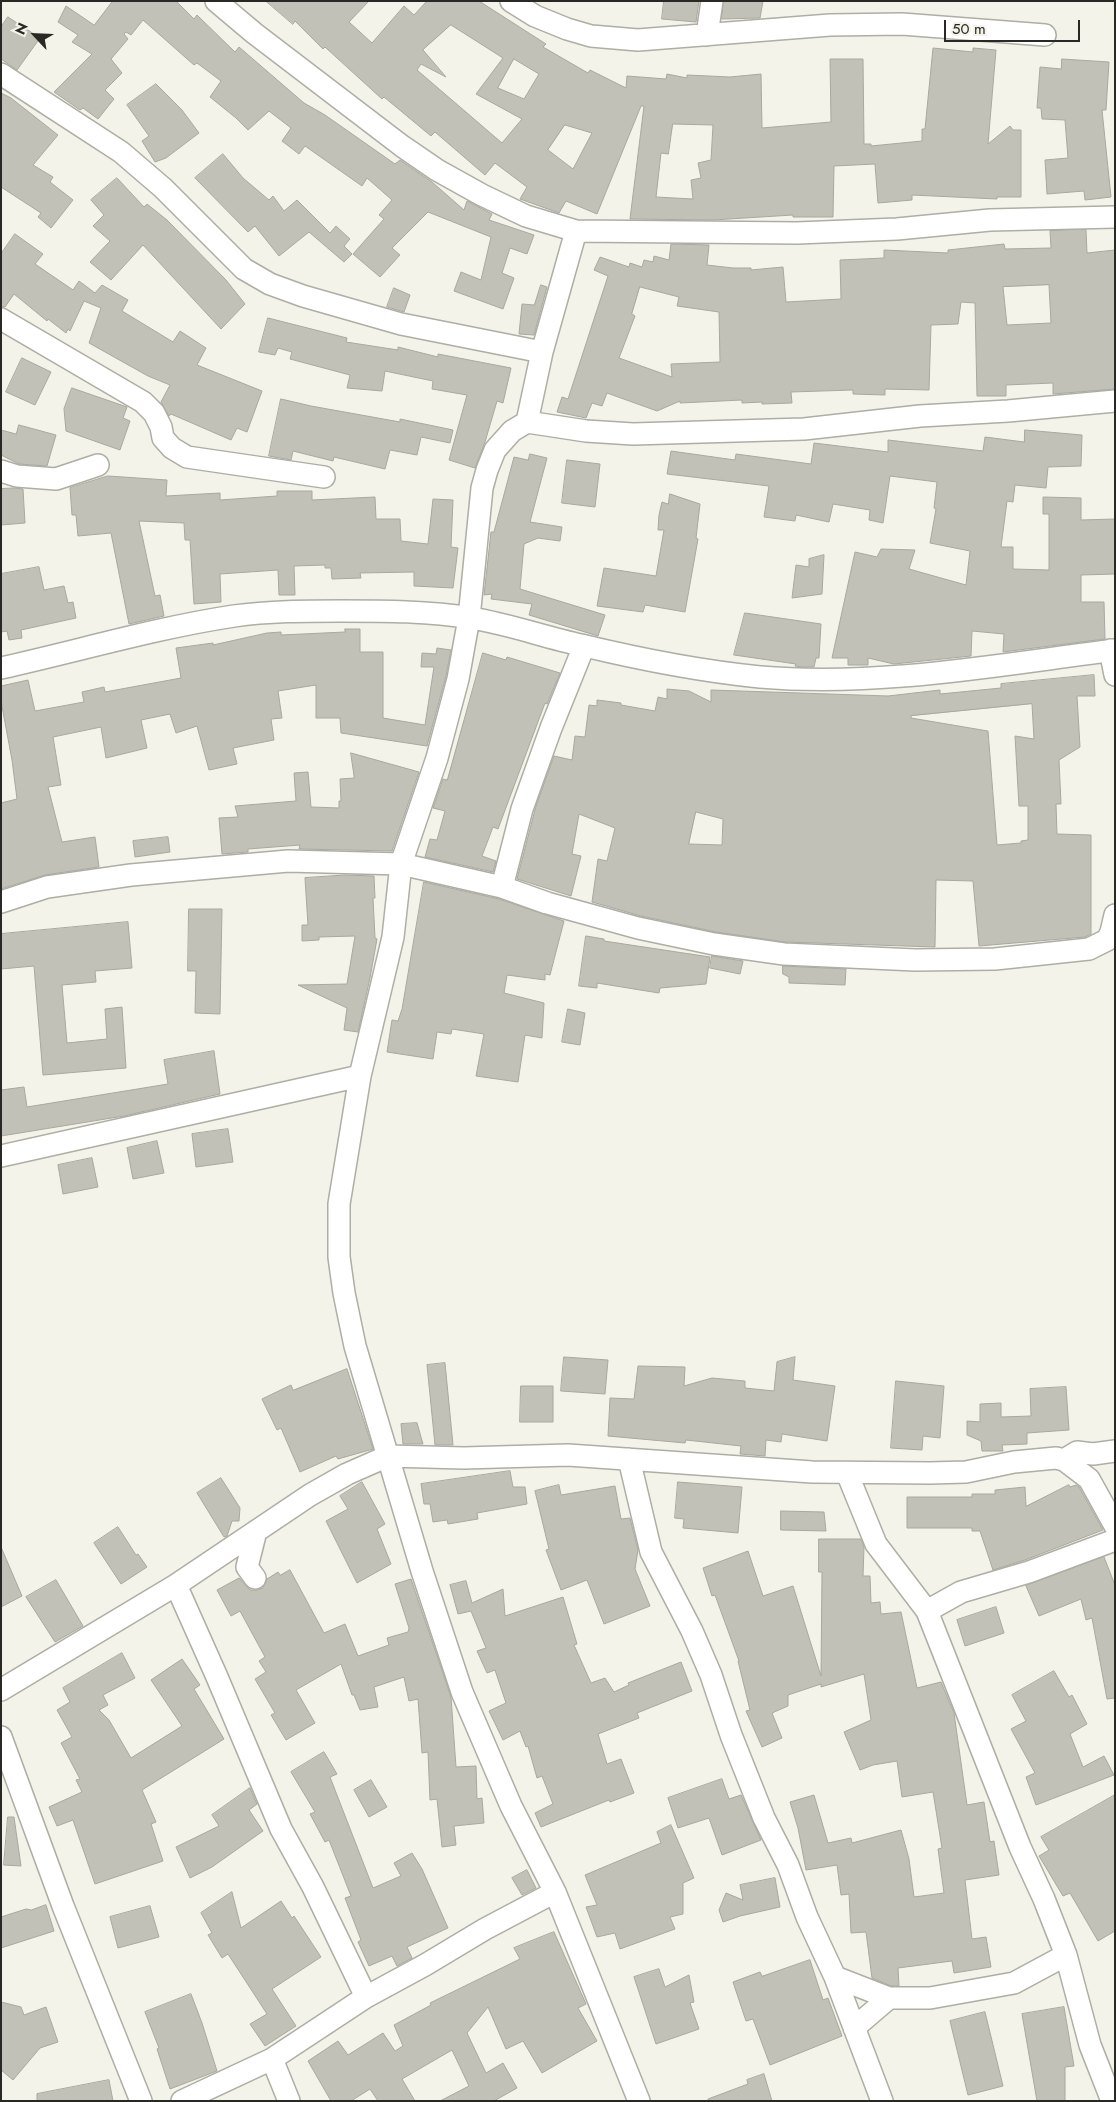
<!DOCTYPE html>
<style>
body{margin:0}
#map{position:relative;width:1116px;height:2102px;overflow:hidden;background:#f3f3e9;font-family:Jost,sans-serif}
canvas{display:block}
.frame{position:absolute;inset:0;border:2px solid #282824;pointer-events:none}
.north{position:absolute;left:10px;top:10px;width:50px;height:50px;-webkit-text-stroke:4px #f3f3e9;paint-order:stroke;rotate:295deg;font-size:14px;font-weight:700;line-height:20px;text-align:center;color:#282824}
.north::after{content:'';display:block;margin:auto;width:18px;height:22px;background:#282824;clip-path:polygon(50% 0,100% 100%,50% 72%,0 100%)}
.scale{position:absolute;left:944px;top:20px;width:136px;height:22px;box-sizing:border-box;border:2px solid #282824;border-top:0;padding-left:6px;font-size:15px;line-height:18px;white-space:nowrap;color:#282824;-webkit-text-stroke:4px #f3f3e9;paint-order:stroke}
</style>
<div id="map">
<canvas width="1116" height="2102"></canvas>
<div class="frame"></div>
<div class="north">N</div>
<div class="scale">50 m</div>
</div>
<script>
const ctx = document.querySelector('canvas').getContext('2d');
ctx.lineJoin = 'round';
function fillPath(path, color) { ctx.fillStyle = color; ctx.fill(path, 'evenodd'); }
function stroke(path, color, width, dash) { ctx.strokeStyle = color; ctx.lineWidth = width; ctx.lineCap = dash ? 'butt' : 'round'; ctx.setLineDash(dash || []); ctx.stroke(path); }
const building = new Path2D(`
 M113,1H176L194,19L197,15L235,52L239,47L304,103L325,115L395,164L400,160L432,182L464,210L467,201L492,214L489,220L534,235L527,254L510,248L502,273L514,278L503,309L454,291L461,272L481,280L491,237L428,212L392,248L400,255L380,277L353,254L384,219L379,215L392,200L367,178L362,186L305,146L299,154L282,141L291,128L269,111L248,130L236,118L210,97L221,81L197,63L194,65L143,20L131,35L126,32L124,34L128,39L111,59L122,73L105,90L114,99L98,119L83,108L80,110L54,92L92,54L72,42L78,35L58,22L66,6L94,25Z
 M266,1H369L349,22L372,43L404,6L414,15L427,1H479L546,44L543,47L588,73L590,70L626,88L627,76L666,79L667,74L687,78V75L730,77L761,74L762,128L831,122L830,59H863L864,144H871V146L922,141V129H925L933,48L973,52V48L996,50L988,144L1010,126L1013,130H1021V197H997V199L912,195V200L878,203L875,164L834,166L833,217H793V215L713,220L630,219L644,106H641L597,214L566,201L559,213L520,199L527,187L495,163L485,175L435,132L431,136L384,97L382,99L325,47L323,49L295,21L293,24ZM451,25L503,58L476,94L522,119L502,143L417,70L421,64L446,77L423,50ZM514,59L539,74L524,99L498,88ZM673,124L713,125L711,160L698,163L701,178L691,180L693,199L656,197L661,153L668,154ZM565,125L592,133L573,169L548,150Z
 M664,1H699L696,22L662,19Z
 M724,1H763L760,18L722,19Z
 M8,17L40,38L17,70L1,59V27Z
 M1062,59L1109,62L1106,110H1102L1111,197L1085,200L1084,191L1047,194L1045,160L1068,158L1065,120L1042,119L1041,108H1037L1040,67L1061,69Z
 M156,84L182,110L199,133L166,158L155,162L142,141L149,136L127,105Z
 M1,93L11,98L58,135L33,165L53,177L50,182L73,200L51,228L38,217L41,213L1,187Z
 M223,154L243,178L269,200L273,196L284,211L297,200L330,233L336,226L350,239L344,246L352,254L344,262L309,232L279,256L255,226L248,232L195,178Z
 M117,178L144,207L147,204L167,220L226,280L245,304L221,329L143,245L111,280L90,262L110,241L93,226L104,215L91,200Z
 M1086,230L1087,253L1115,250V389L1053,394V383L1006,385V396H977L975,303L961,302L958,324L931,325L929,390L885,389V395L853,394V390L791,392L792,403L762,404V402L742,403V400L680,403V401L657,411L607,393L602,406L592,403L586,418L557,412L562,397L568,399L608,276L594,270L600,257L629,267L630,263L642,267L644,260L653,262L654,256L669,260L671,244L709,245L707,265L733,268H751V270L783,267L786,302L841,299L840,260L884,258V250L948,253V250L1004,244L1005,249L1051,248L1050,231ZM1049,285L1051,323L1007,325L1003,287ZM640,287L679,297L677,306L719,312L720,362L671,364L672,377L619,358L635,316L632,314Z
 M15,234L43,254L35,264L73,290L79,281L95,293L102,285L128,300L122,311L173,342L180,331L206,348L197,365L262,391L247,432L237,428L231,440L171,414L169,416L161,402L170,385L148,376L89,343L101,308L84,301L70,331L68,329L66,333L48,319L47,321L14,294L5,307H1V254Z
 M541,285L547,287L534,335L519,334L522,304L534,305Z
 M394,288L410,295L404,312L387,307Z
 M268,318L347,338L346,342L398,350V347L438,357V354L511,368L503,403L497,401L485,442L475,468L449,460L467,395L432,389L433,381L385,371L382,391L347,388L350,375L290,359L292,352L278,348L275,355L259,352Z
 M22,358L51,372L35,405L6,392Z
 M72,388L127,407L123,418L130,421L120,450L66,431L64,409Z
 M281,399L311,406L400,422V419L453,430L450,443L421,437L417,455L390,450L385,469L334,457L333,461L293,451L291,460L269,456Z
 M19,425L56,435L47,466L19,464L1,455V430L16,434Z
 M1025,430L1082,435L1081,466L1048,467L1046,488L1015,485L1013,502L1007,501L1001,547H1013V569L1049,570V514H1043V497L1081,498V520L1115,519V574L1081,575V602H1104L1105,639L1003,652L1004,634L972,631L971,656L894,664L868,658V665H848V658H832L855,552L877,557L881,549L915,550L909,569L966,585L970,551L930,543L936,509L934,508L937,482L890,476L883,523L869,520L870,510L833,504L829,522L796,515L795,521L764,517L769,486L667,474L671,451L735,460L736,454L811,464L814,443L888,452V440L983,451L985,437L1024,442Z
 M530,454L547,458L530,522L562,527L560,541L538,538L524,544L520,589L605,615L598,636L529,615L532,604L491,599L492,594L484,595L491,532H494L514,457L528,460Z
 M567,460L600,464L595,507L562,503Z
 M108,476L167,480L166,496L220,493V500L277,496V491H312V500L375,497L376,519H400L401,541L428,544L433,499L453,500L451,547L458,548L453,588L414,586V572L360,573L361,578L332,579L331,568H325V565L294,566L295,595H279L278,570L220,574L221,602L194,604L190,540H185L184,523L139,521L155,596L160,595L164,616L129,624L111,533L78,536L76,515H72L70,488Z
 M14,488L23,489L25,523L1,525V489Z
 M670,494L700,504L696,538L698,539L685,612L645,605L643,612L597,606L604,568L656,576L664,530H658L659,515L662,502L668,504Z
 M824,555L822,594L792,598L796,565L809,567V559Z
 M39,567L44,590L64,586L68,603L73,602L76,618L21,630L22,638L9,640L7,631L1,632V574Z
 M745,613L821,624L819,658H816L814,667H802L795,666L796,664L734,655Z
 M345,629H360V652H383V718L425,725L434,667H421L422,653L436,654L437,648L451,650L446,676L427,746L341,733L340,718H316V685L278,691L282,718L271,719L274,740L233,748L237,764L209,770L197,726L176,733L170,714L141,720L147,748L106,758L101,727L53,737L61,785L48,787L62,842L95,837L99,867L45,875L1,889V803L17,799L12,760L1,701V686L28,680L35,711L84,702L82,692L104,687L105,692L181,678L176,648L213,643V645L267,633L281,632V635L345,632Z
 M483,653L506,660L507,657L560,673L547,704L545,703L498,829L493,827L482,856L496,861L493,872L425,857L430,839L437,840L445,811L433,808L443,779L447,780Z
 M1094,675L1095,696H1077L1080,747L1059,760L1061,804H1056L1057,834L1091,835V934L1085,937L979,946L973,881L936,880L935,947L785,942L716,932L641,916L592,902L598,859L607,861L615,828L579,814L572,854L581,856L571,896L517,879L536,806L554,756L572,760L575,736L585,737L589,705L597,706V700L621,703V705L655,711L658,697L667,699V689L689,691L711,702V690L888,696L940,690V694L1001,688V684ZM1032,704L1034,739L1015,736L1019,806H1028V840L1021,841V843L997,845L988,731L911,718V716ZM696,812L723,819L722,845L689,844Z
 M351,753L419,772L392,851L299,849L300,845L248,849V852L222,854L219,818L238,817L235,806L296,801L294,773L308,772L311,807L339,808V801H341L340,779L354,778Z
 M168,837L170,852L135,857L133,841Z
 M346,875L374,876L375,898H373L375,938L377,939L370,978L358,1032L344,1030L347,1008L298,985L347,984L355,936L319,937V940L302,941V925H308L305,878Z
 M424,882L499,899L564,921L550,975L545,974V980L507,975L504,993L544,1003L542,1038L525,1035L518,1082L476,1076L484,1034L452,1029L451,1034L437,1032L433,1059L387,1052L392,1020L398,1021L402,1009Z
 M189,909H222L220,1014L195,1013L196,971H188Z
 M128,922L132,968L95,971L96,982L62,985L67,1043L107,1039L105,1009L122,1007L126,1068L43,1075L34,966L1,969V934Z
 M586,936L604,939V941L710,957L706,984L660,988L659,993L597,983V988L579,986Z
 M712,956L743,961L740,974L710,968Z
 M783,966L846,969L845,985L789,983V977L783,974Z
 M568,1009L585,1013L580,1045L562,1042Z
 M214,1051L220,1094L124,1116L1,1136V1090L24,1087L27,1107L168,1084L164,1060Z
 M228,1129L233,1162L196,1167L192,1134Z
 M157,1141L164,1173L133,1179L127,1148Z
 M92,1158L98,1187L63,1194L58,1165Z
 M564,1357L608,1360L605,1394L561,1391Z
 M795,1357L793,1380L835,1386L827,1441L782,1434L781,1442L766,1440L765,1456L740,1454L741,1446L686,1440L685,1443L608,1436L610,1398L634,1399L638,1366L685,1367L684,1386L712,1378L745,1381V1388L774,1391L777,1362Z
 M445,1363L453,1445H435L427,1365Z
 M347,1369L373,1449L338,1459L336,1456L300,1472L281,1428L277,1430L262,1399L291,1385L293,1390Z
 M896,1381L944,1386L940,1438L923,1436L922,1450L891,1448Z
 M521,1386H553V1422H520Z
 M1066,1387L1069,1430L1027,1433V1444L1002,1445L1003,1451H982L981,1441L967,1435V1421L980,1422V1404L1001,1403V1417L1031,1416L1030,1389Z
 M417,1423L423,1444H403L401,1424Z
 M510,1471L513,1487H525L527,1504L477,1513L478,1519L448,1524L447,1520L433,1522L430,1504H424L421,1484Z
 M221,1478L240,1508L239,1521H232L227,1536L224,1537L197,1493Z
 M362,1482L385,1524L377,1529L391,1564L357,1583L326,1521L348,1509L340,1496Z
 M678,1482L742,1487L738,1533L683,1528L684,1519L675,1518Z
 M559,1485L561,1495L615,1486L621,1519L630,1518L638,1550L635,1569L650,1606L604,1624L587,1580L561,1590L546,1550L549,1549L535,1491Z
 M1069,1485L1070,1487L1076,1485L1079,1487L1103,1530L1025,1560L993,1570L980,1531H972V1528H907V1497H972V1494H995V1490L1025,1487L1026,1506Z
 M781,1511L824,1512L826,1531L781,1530Z
 M118,1527L136,1555L138,1554L147,1567L121,1584L94,1543Z
 M819,1539H861L864,1547L863,1576H870L871,1603L880,1602L881,1614L901,1612L917,1688L941,1682L954,1713L967,1805L984,1802L990,1842L994,1841L999,1875L965,1880L972,1939L986,1937L991,1967L954,1973L952,1961L898,1968L899,1986H891L872,1978L866,1932L851,1933L849,1894L841,1895L837,1865L806,1870L798,1828L790,1802L814,1795L828,1843L851,1838L852,1843L901,1830L909,1859L914,1897L944,1893L938,1849L942,1848L933,1792L902,1797L897,1761L873,1765L860,1770L844,1732L871,1720L864,1674L821,1687V1684L788,1695V1706L772,1713L782,1738L762,1747L746,1711L750,1710L738,1661H739L715,1595L712,1596L703,1568L748,1551L763,1596L793,1586L821,1676L822,1572H819Z
 M1,1547L22,1596L1,1607Z
 M1104,1557L1115,1585V1698L1107,1699L1092,1618L1086,1620L1081,1599L1039,1616L1026,1586Z
 M290,1570L324,1633L345,1624L358,1656L389,1645L387,1638L408,1632L409,1628L395,1584L411,1579L451,1697L456,1767L476,1766L477,1799L482,1798L484,1823L454,1826L456,1845L442,1847L437,1799L430,1800L428,1752L422,1753L418,1699L409,1701L404,1677L374,1687L378,1707L360,1710L354,1695H352L341,1664L296,1690L315,1723L286,1740L271,1715L275,1713L255,1679L266,1672L259,1661L265,1657L240,1611L231,1616L217,1590L239,1578L250,1590H257L263,1588L267,1579L278,1572L280,1575Z
 M56,1580L83,1626L55,1642L26,1597Z
 M466,1581L472,1603L503,1589L505,1616L563,1597L577,1644L574,1645L591,1683L605,1678L614,1692L629,1685L628,1683L681,1662L692,1691L637,1713L639,1718L598,1734L607,1764L621,1759L634,1793L610,1802L609,1800L541,1827L535,1813L553,1804L542,1776L537,1778L528,1746L526,1747L520,1731L503,1740L489,1711L506,1703L495,1670L487,1673L477,1651L486,1648L471,1611L458,1614L450,1585Z
 M996,1607L1004,1633L965,1646L957,1620Z
 M122,1653L135,1678L103,1695L108,1705L99,1710L109,1720L131,1758L182,1726L151,1680L182,1659L200,1685L194,1689L224,1739L142,1790L156,1822L151,1824L163,1861L95,1884L73,1820L57,1826L49,1807L82,1792L76,1780L80,1779L61,1743L72,1737L57,1710L70,1702L63,1688Z
 M1054,1671L1069,1697L1072,1695L1087,1724L1070,1734L1083,1767L1104,1756L1114,1775L1036,1805L1026,1777L1035,1773L1011,1729L1026,1721L1012,1695Z
 M324,1752L337,1774L330,1777L373,1888L401,1876L394,1863L412,1853L422,1869L448,1928L407,1947L412,1958L397,1966L392,1956L369,1966L358,1942L361,1940L345,1898L351,1896L329,1840L325,1842L310,1814L315,1812L291,1772Z
 M722,1779L729,1799L741,1795L761,1840L722,1855L709,1818L678,1828L668,1798Z
 M371,1780L387,1807L369,1817L354,1790Z
 M250,1788L257,1804L249,1810L263,1831L212,1867L190,1878L176,1847L219,1826L212,1815Z
 M1115,1795V1931L1098,1941L1070,1893L1063,1896L1039,1856L1049,1850L1041,1837Z
 M8,1817H14L21,1866L4,1865Z
 M671,1825L694,1878L683,1883V1914L670,1917L675,1929L620,1949L615,1933L597,1937L586,1907L597,1905L585,1875L661,1843L657,1832Z
 M527,1870L536,1888L522,1895L512,1878Z
 M775,1878L780,1907L740,1916L723,1922L719,1910L726,1893L743,1900L740,1885Z
 M232,1892L241,1928L281,1901L292,1918L294,1916L321,1957L272,1989L296,2026L265,2046L250,2024L267,2014L228,1954L222,1958L208,1935L212,1933L201,1913Z
 M46,1905L54,1931L1,1948V1917L26,1909L31,1910Z
 M150,1906L159,1937L118,1948L110,1917Z
 M554,1932L586,2004L578,2008L597,2041L542,2073L523,2041L506,2049L488,2007L467,2033L486,2073L503,2063L517,2088L494,2101H440L469,2086L452,2050L402,2079L415,2101H378L370,2089L351,2101H331L308,2061L338,2041L348,2055L383,2033L395,2051L403,2046L394,2025L431,2005L430,2003L520,1959L514,1948Z
 M810,1960L823,2000L828,1998L842,2036L770,2065L753,2019L746,2021L733,1982L760,1972L762,1976Z
 M659,1969L665,1987L689,1975L694,2002L690,2003L699,2029L656,2044L634,1977Z
 M191,1994L202,2023L217,2071L170,2089L157,2049L159,2048L145,2012Z
 M1,2002L21,2007L24,2015L46,2007L58,2042L40,2048L13,2080L1,2070Z
 M1064,2007L1074,2066L1065,2067V2101H1037L1022,2014Z
 M985,2012L1003,2086L968,2095L950,2021Z
 M764,2074L772,2101H708V2099L748,2084L747,2080Z
 M109,2080L113,2101H37V2094Z`);
const minor = new Path2D(`
 M216,1L254,33L402,146L437,170L482,195L526,216L576,231L797,233L897,229L990,220L1115,217
 M511,1L535,16L567,29L591,36L638,40L830,25L902,24L1045,35
 M707,35L712,1
 M1,74L121,152L163,188L244,269L270,284L303,296L401,324L542,352
 M1,319L143,402L154,413L161,427L163,438L172,448L187,457L324,477
 M527,422L542,352L576,231
 M1,471L17,476L56,479L98,465
 M1110,650L1115,675
 M1,668C78,651 155,628 234,616C269,611 306,611 341,611C384,611 429,611 471,618C509,624 544,637 581,645C639,659 700,671 760,677C879,687 997,665 1115,650
 M502,887L522,809L551,728L584,646
 M1,902L47,887L131,875L288,861L401,864L502,887L547,903L638,928L714,944L784,954L915,960L995,959L1089,949L1107,940L1111,932L1115,915
 M1,1156L360,1076
 M629,1459L651,1552L692,1631L711,1675L731,1735L764,1818L788,1865L807,1917L835,1977L882,2101
 M1064,1460L1077,1452L1093,1454L1115,1451
 M847,1473L876,1544L927,1611L1020,1847L1044,1899L1066,1955L1090,2045L1112,2101
 M255,1578L247,1567L256,1531
 M176,1585L217,1677L281,1829L313,1887L366,1997
 M927,1611L961,1592L1029,1572L1115,1540
 M1,1690L176,1585L310,1495L347,1474L388,1456L464,1458L568,1455L812,1472L930,1473L966,1472L1014,1462L1056,1458L1064,1460L1089,1479L1115,1526
 M1,1737L63,1906L141,2101
 M835,1977L889,1998H930L1014,1983L1066,1955
 M854,2028L889,1998
 M272,2059L289,2101
 M182,2101L272,2059L366,1997L425,1965L485,1929L555,1892
 M639,2101L555,1892L511,1806L462,1692L422,1571L355,1346L344,1293L339,1257V1204L360,1076L393,937L401,864L437,758L458,679L469,618L482,488L487,470L495,450L512,431L527,422L586,431L633,434L804,429L920,416L1008,411L1115,401`);
fillPath(building, '#c2c1b7');
stroke(building, '#a9a89f', 1);
stroke(minor, '#aeaea4', 24);
stroke(minor, '#fff', 21);
</script>
